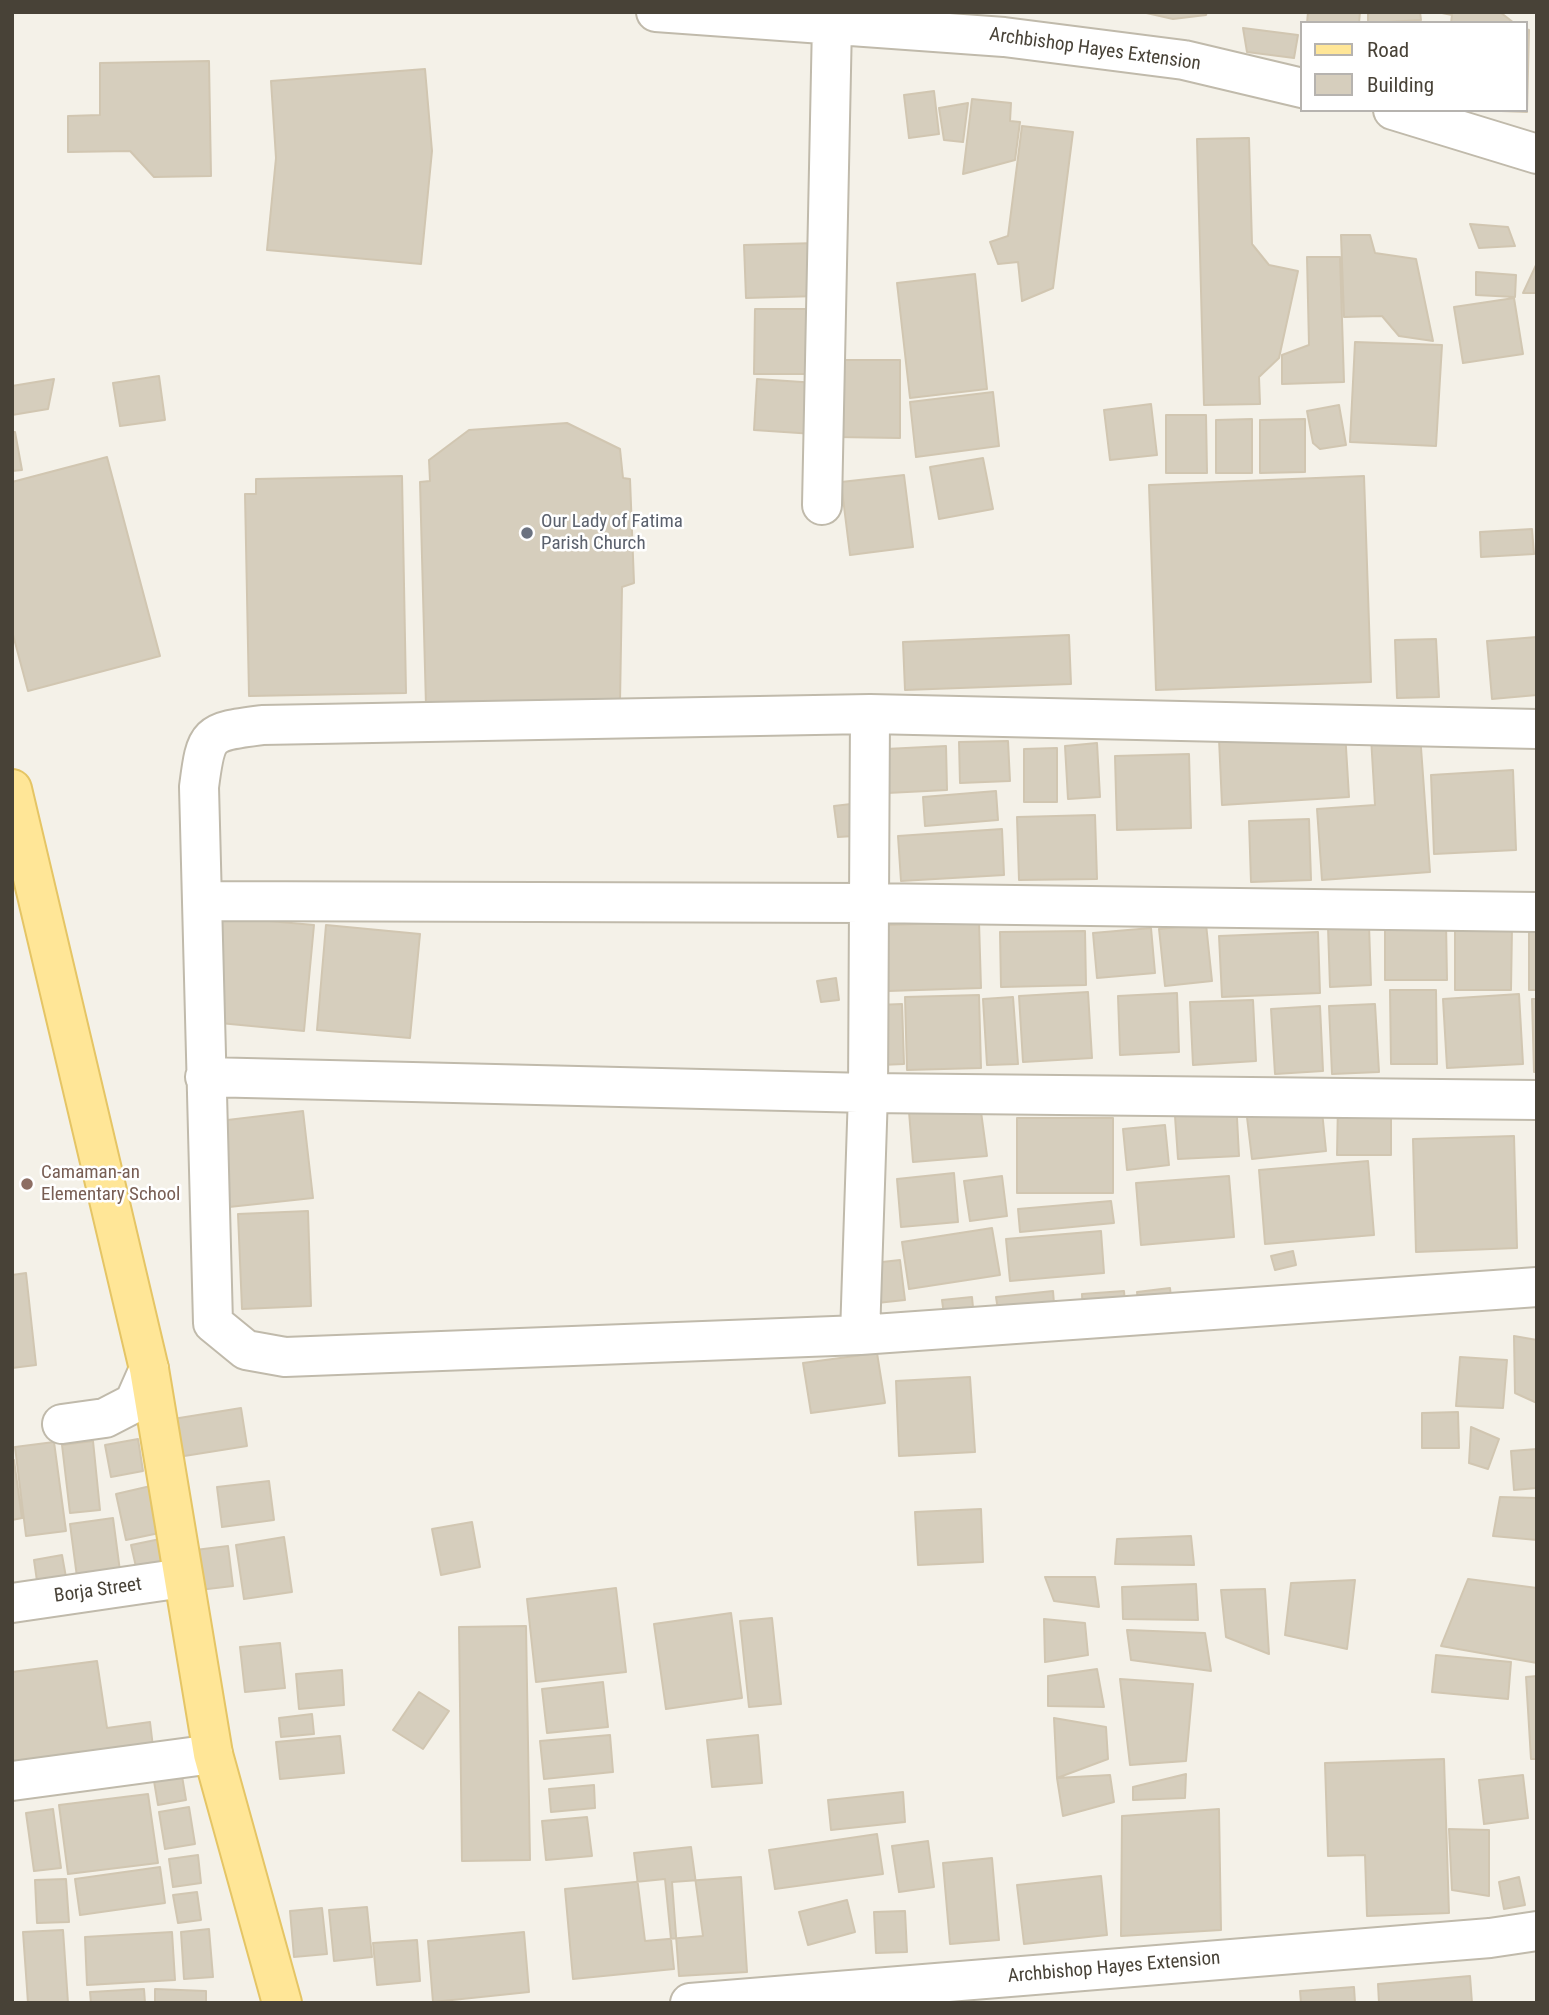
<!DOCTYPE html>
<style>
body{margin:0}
#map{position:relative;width:1549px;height:2015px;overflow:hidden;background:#f4f1e8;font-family:"Roboto Condensed",sans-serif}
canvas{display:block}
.frame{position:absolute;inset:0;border:14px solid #484237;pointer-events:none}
.legend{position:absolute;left:1300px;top:21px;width:228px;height:91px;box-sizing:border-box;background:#fff;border:2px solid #b6b3af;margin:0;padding:9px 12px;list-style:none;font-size:21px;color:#484237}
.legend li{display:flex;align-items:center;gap:14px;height:35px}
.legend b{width:35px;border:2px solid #b6b3af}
</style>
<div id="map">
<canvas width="1549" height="2015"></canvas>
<div class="frame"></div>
<ul class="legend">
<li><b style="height:9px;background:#ffe697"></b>Road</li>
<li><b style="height:19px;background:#d6cebd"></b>Building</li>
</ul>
</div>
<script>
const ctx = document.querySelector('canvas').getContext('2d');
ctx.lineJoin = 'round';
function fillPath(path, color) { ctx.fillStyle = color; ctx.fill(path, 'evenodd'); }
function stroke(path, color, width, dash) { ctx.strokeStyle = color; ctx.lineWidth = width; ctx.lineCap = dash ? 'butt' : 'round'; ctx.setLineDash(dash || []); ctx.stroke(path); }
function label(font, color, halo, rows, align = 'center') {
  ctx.font = font + ' "Roboto Condensed",sans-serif'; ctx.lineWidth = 5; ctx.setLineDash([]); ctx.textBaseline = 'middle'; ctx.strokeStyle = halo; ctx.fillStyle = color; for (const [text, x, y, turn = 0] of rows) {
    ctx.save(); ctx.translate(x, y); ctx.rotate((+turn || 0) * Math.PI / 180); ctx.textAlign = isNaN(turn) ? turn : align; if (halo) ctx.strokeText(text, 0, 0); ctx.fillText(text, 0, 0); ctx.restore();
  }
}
const building = new Path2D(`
 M1142,12H1207L1206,15L1173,19Z
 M1308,12H1360L1359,23H1307Z
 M1368,12H1420L1421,20L1368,23Z
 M1437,12H1500L1514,23H1451L1452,15Z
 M1243,28L1298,35L1294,58L1247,52Z
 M1526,29L1529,30L1527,112L1475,110H1526Z
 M209,61L211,176L154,177L130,151L68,152V116L100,115V63Z
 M425,69L432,151L421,264L267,250L276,158L271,81Z
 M934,91L939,134L909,138L904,95Z
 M972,99L1011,103L1010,121L1020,122L1015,160L963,174Z
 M968,103L963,142L944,140L939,108Z
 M1022,126L1073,132L1053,288L1022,301L1018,262L998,264L990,242L1008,236Z
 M1249,138L1252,244L1269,265L1298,271L1279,358L1259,377L1260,404L1204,405L1197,139Z
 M1470,224L1508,227L1515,246L1479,248Z
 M1341,235H1370L1375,253L1416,259L1433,341L1399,336L1382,316L1344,317Z
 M817,243L818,296L746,298L744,245Z
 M1307,257H1340L1344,382L1282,384V355L1309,345Z
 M1537,263V293H1523Z
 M1476,272L1516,275L1515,297L1476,295Z
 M975,274L987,389L910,398L897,283Z
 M1514,298L1523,354L1463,363L1454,307Z
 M755,309H816L815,374H754Z
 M1355,342L1442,345L1436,446L1350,442Z
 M837,360H900V438L836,437Z
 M159,376L165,420L120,426L113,383Z
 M54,379L48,409L12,415V386Z
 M757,379L817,383L814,434L754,430Z
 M993,392L999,446L916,457L910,402Z
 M1151,404L1157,455L1110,460L1104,410Z
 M1339,405L1346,445L1320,449L1313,443L1307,411Z
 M1166,415H1206L1207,473H1166Z
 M1252,419V473H1216V420Z
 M1305,419V472L1260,473V420Z
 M567,423L620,449L623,478L630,479L634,583L622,587L620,702L426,706L420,482L430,481L429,460L469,430Z
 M12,432H15L22,470L12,471Z
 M107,457L160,656L28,691L12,631V482Z
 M983,458L993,509L939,519L930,467Z
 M904,475L913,547L850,555L841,482Z
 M402,476L406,693L249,696L245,494H256V479Z
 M1364,476L1371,682L1156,690L1149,485Z
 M1532,529L1534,554L1481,557L1480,532Z
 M1069,635L1071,684L905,690L903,642Z
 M1537,637V695L1492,699L1487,641Z
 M1436,639L1439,697L1397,698L1395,640Z
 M1345,731L1349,797L1222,805L1219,739Z
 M1420,734L1430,872L1322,880L1317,809L1375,805L1371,737Z
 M1008,741L1010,781L960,783L959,742Z
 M1097,743L1100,797L1068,799L1065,746Z
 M946,746L947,790L887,793L886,749Z
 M1057,748V802H1024V749Z
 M1189,754L1191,828L1117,830L1115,756Z
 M1513,770L1516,850L1434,854L1431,775Z
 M996,791L998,820L925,826L923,797Z
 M851,804L854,836L838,837L834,806Z
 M1095,815L1097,879L1019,880L1017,817Z
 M1309,819L1311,880L1251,882L1249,821Z
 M1002,829L1004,875L901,881L898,836Z
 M213,916L314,925L304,1031L209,1022Z
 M979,922L981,988L888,991L887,925Z
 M1385,922H1446L1447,980H1385Z
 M1206,924L1212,981L1165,986L1159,929Z
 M326,925L420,934L410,1038L317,1030Z
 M1369,925L1371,985L1330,987L1328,927Z
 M1455,927H1512L1511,990H1455Z
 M1151,928L1155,973L1097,978L1093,933Z
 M1529,930H1537V990H1529Z
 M1085,931L1086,985L1001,987L1000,932Z
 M1318,932L1320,993L1222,997L1219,936Z
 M836,978L839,1000L821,1002L817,981Z
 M1390,990H1436L1437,1064H1391Z
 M1088,992L1092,1058L1023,1062L1019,996Z
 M1177,993L1179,1052L1120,1055L1118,996Z
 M1519,994L1523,1064L1447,1068L1443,999Z
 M979,995L981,1068L907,1070L905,997Z
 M1013,997L1018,1064L987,1065L983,999Z
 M1532,999H1537V1072H1534Z
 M1253,1000L1256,1061L1193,1065L1190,1002Z
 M902,1004L904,1064L880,1065L877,1005Z
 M1375,1004L1379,1072L1332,1074L1329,1006Z
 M1320,1006L1323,1071L1275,1074L1271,1009Z
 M979,1097L987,1156L913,1162L908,1099Z
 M1236,1099L1239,1156L1178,1159L1174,1102Z
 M1321,1101L1326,1151L1252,1159L1246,1109Z
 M1338,1103H1391V1155H1337Z
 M303,1111L313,1198L229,1207L219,1121Z
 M1017,1118H1113V1193H1017Z
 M1165,1125L1169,1165L1127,1170L1123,1129Z
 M1514,1136L1517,1248L1416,1252L1413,1139Z
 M1368,1161L1374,1235L1265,1244L1259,1170Z
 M954,1173L958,1222L901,1227L897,1179Z
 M1002,1176L1007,1216L970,1221L964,1181Z
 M1229,1176L1234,1237L1141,1245L1136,1183Z
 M1111,1201L1114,1223L1020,1232L1018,1209Z
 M308,1211L311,1306L242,1309L238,1214Z
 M992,1228L1000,1275L909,1289L902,1242Z
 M1101,1231L1104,1273L1010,1281L1006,1239Z
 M1293,1251L1296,1265L1275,1270L1271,1256Z
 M900,1260L905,1300L877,1303L873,1263Z
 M26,1273L36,1365L12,1368V1275Z
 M1170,1288L1172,1306L1139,1309L1137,1292Z
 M1053,1291L1055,1316L1000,1323L996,1297Z
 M1124,1291L1126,1315L1083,1318L1082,1294Z
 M972,1297L974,1318L945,1322L942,1300Z
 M1514,1336L1537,1340V1403L1515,1393Z
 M877,1353L885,1403L811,1413L803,1363Z
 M1460,1357L1507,1360L1503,1408L1456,1406Z
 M970,1377L975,1452L899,1456L896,1381Z
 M241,1408L247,1446L178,1457L173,1419Z
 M1458,1412L1459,1448H1422V1413Z
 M1471,1427L1499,1439L1488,1469L1469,1463Z
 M138,1439L143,1471L111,1477L105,1445Z
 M93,1441L100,1510L70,1513L62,1445Z
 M54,1442L66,1531L26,1536L15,1447Z
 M1537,1449V1488L1514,1490L1511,1451Z
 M14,1460L22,1518L12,1520V1461Z
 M269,1481L274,1520L222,1527L217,1487Z
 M155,1485L164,1532L126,1540L116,1494Z
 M1500,1497L1537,1498V1540L1493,1536Z
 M981,1509L983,1562L918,1565L915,1512Z
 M113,1518L120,1571L77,1577L70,1524Z
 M472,1522L480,1567L441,1575L432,1529Z
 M1191,1536L1194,1565L1115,1564L1117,1539Z
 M284,1537L292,1592L244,1599L236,1545Z
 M165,1538L173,1573L139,1580L131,1545Z
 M228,1546L233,1586L199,1590L195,1550Z
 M62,1555L67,1583L38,1588L34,1560Z
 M1045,1577H1095L1099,1607L1054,1601Z
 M1468,1579L1537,1588V1663L1441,1646Z
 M1355,1580L1347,1649L1285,1635L1291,1583Z
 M1196,1584L1198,1620L1123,1619L1122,1587Z
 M616,1588L626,1672L536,1682L527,1599Z
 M1265,1589L1269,1654L1226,1637L1221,1590Z
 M731,1613L742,1698L666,1709L654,1624Z
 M772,1618L781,1704L749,1707L740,1621Z
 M1044,1619L1085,1623L1088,1655L1045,1662Z
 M526,1626L530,1860L462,1861L459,1627Z
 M1127,1630L1205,1633L1211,1671L1131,1660Z
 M280,1643L285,1688L245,1692L240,1647Z
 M1436,1655L1511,1662L1508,1699L1432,1692Z
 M97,1661L107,1728L150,1722L153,1747L12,1765V1672Z
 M1097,1669L1104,1707L1048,1706V1676Z
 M342,1670L344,1705L299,1709L296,1674Z
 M1537,1676V1759H1531L1526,1677Z
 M1120,1679L1193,1684L1186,1761L1130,1765Z
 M603,1682L608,1727L547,1733L542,1689Z
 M419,1692L449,1711L423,1749L393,1730Z
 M312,1714L314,1734L281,1737L279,1718Z
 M1054,1718L1106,1727L1108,1759L1057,1778Z
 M610,1735L613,1772L544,1779L540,1741Z
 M758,1735L762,1783L712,1787L707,1740Z
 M340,1736L344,1773L280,1779L276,1742Z
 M1444,1759L1449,1913L1367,1916L1365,1855L1328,1856L1325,1763Z
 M1186,1774L1185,1798L1133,1800V1787Z
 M1110,1775L1114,1802L1063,1816L1057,1778Z
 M1523,1775L1528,1818L1484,1824L1479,1780Z
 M182,1776L186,1800L158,1805L154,1781Z
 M594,1785L595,1808L551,1812L549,1789Z
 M903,1792L905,1822L831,1830L828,1800Z
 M148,1794L158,1863L68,1874L59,1805Z
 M189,1807L195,1844L165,1849L159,1812Z
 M53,1809L61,1868L34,1871L26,1813Z
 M1219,1809L1221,1930L1121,1936L1122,1816Z
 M587,1817L592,1856L546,1860L542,1821Z
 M1449,1829L1489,1830V1896L1452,1890Z
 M877,1834L883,1874L775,1889L769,1850Z
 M928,1841L934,1887L899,1892L892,1846Z
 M691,1847L703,1936L645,1941L634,1853Z
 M198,1855L201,1883L173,1887L169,1859Z
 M992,1858L999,1940L950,1944L943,1863Z
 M160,1867L165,1903L80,1915L75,1879Z
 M1101,1876L1107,1935L1024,1944L1017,1885Z
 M741,1877L747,1972L679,1976L672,1882Z
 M1519,1877L1525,1905L1504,1909L1499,1882Z
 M66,1879L69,1922L37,1923L35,1880Z
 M665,1879L674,1969L573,1979L565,1889Z
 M197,1892L201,1920L178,1923L173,1895Z
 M847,1900L855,1932L808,1945L799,1912Z
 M367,1907L372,1957L334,1961L329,1910Z
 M322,1908L327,1954L294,1957L290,1911Z
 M905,1911L907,1952L876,1953L874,1912Z
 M209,1929L213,1977L184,1979L181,1932Z
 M63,1930L68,2003H28L23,1932Z
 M172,1932L175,1980L87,1985L85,1937Z
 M524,1932L529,1992L433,2002L428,1941Z
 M417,1940L420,1981L377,1985L373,1943Z
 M1470,1976L1472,2003H1379L1378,1984Z
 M1354,1987L1355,2003H1301L1300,1991Z
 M144,1989L145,2003H91L90,1992Z
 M155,1989L206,1991V2003H155Z`);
const minor = new Path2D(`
 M656,12L1004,37L1184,60L1302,88
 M1393,110L1537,154
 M822,505L832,23
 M1537,729L870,714L262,725C207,732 206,732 199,787L213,1323L246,1350L285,1357L860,1335L1537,1287
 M202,901L867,903L1537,912
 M205,1077L868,1093L1537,1100
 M860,1335L868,1093L870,714
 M62,1424L105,1418L134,1403L149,1369
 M12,1603L183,1578
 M12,1781L213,1754
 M690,2003L1490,1938L1537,1931`);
const major = new Path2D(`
 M12,789L149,1369L213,1754L282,2003`);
const markers = [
 [527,533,7,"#6b7280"],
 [27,1184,7,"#8d6e63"]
];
const streetNames = [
 ["Archbishop Hayes Extension",1095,50,8],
 ["Borja Street",98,1591,-8],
 ["Archbishop Hayes Extension",1114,1968,-5]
];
const worshipNames = [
 ["Our Lady of Fatima",541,522],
 ["Parish Church",541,544]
];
const educationNames = [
 ["Camaman-an",41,1173],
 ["Elementary School",41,1195]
];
fillPath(building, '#d6cebd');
stroke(building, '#d1c6b1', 2);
stroke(minor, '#c0baab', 42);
stroke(major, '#e5c565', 42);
stroke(minor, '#fff', 38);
stroke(major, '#ffe697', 38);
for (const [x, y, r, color] of markers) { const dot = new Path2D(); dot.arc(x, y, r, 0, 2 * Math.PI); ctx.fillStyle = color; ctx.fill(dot); stroke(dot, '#fff', 2.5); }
label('19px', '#484237', '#fff', streetNames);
label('19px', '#5b616d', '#fff', worshipNames, 'left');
label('19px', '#785e54', '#fff', educationNames, 'left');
</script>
